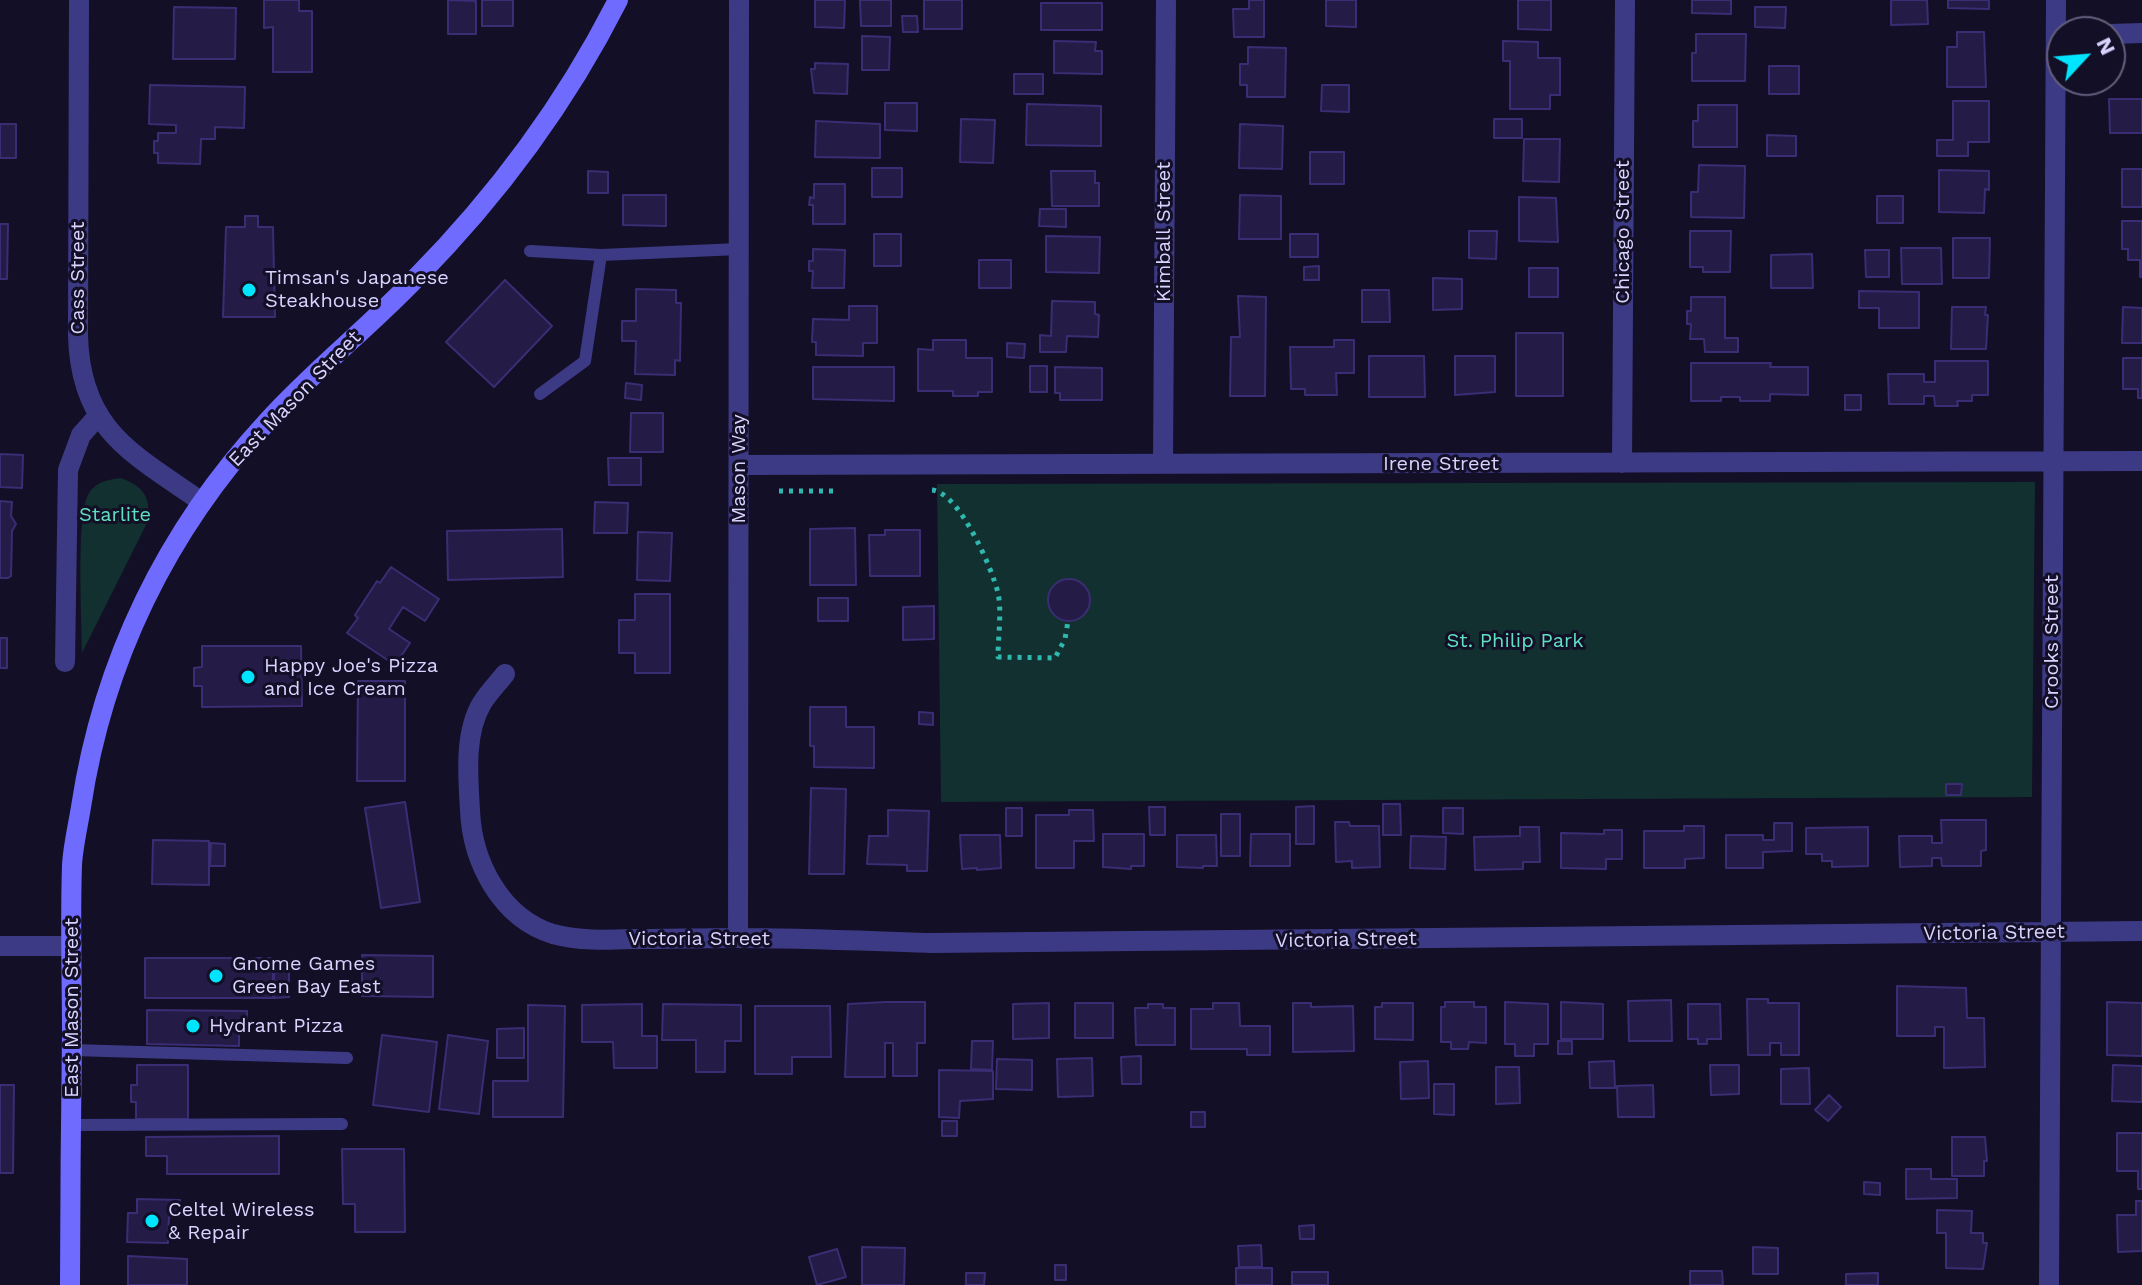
<!DOCTYPE html>
<style>
body{margin:0}
#map{position:relative;width:2142px;height:1285px;overflow:hidden;background:#130f26;font-family:"Work Sans",sans-serif}
canvas{display:block}
.north{position:absolute;left:2046px;top:16px;width:80px;height:80px;box-sizing:border-box;background:#130f26;border:2px solid #625e7d;border-radius:50%;rotate:64deg;font-size:22px;font-weight:700;line-height:32px;text-align:center;color:#d9d4ff}
.north::after{content:'';display:block;margin:auto;width:28px;height:36px;background:#00e5ff;clip-path:polygon(50% 0,100% 100%,50% 72%,0 100%)}
</style>
<div id="map">
<canvas width="2142" height="1285"></canvas>
<div class="north">N</div>
</div>
<script>
const ctx = document.querySelector('canvas').getContext('2d');
ctx.lineJoin = 'round';
function fillPath(path, color) { ctx.fillStyle = color; ctx.fill(path, 'evenodd'); }
function stroke(path, color, width, dash) { ctx.strokeStyle = color; ctx.lineWidth = width; ctx.lineCap = dash ? 'butt' : 'round'; ctx.setLineDash(dash || []); ctx.stroke(path); }
function label(font, color, halo, rows, align = 'center') {
  ctx.font = font + ' "Work Sans",sans-serif'; ctx.lineWidth = 6; ctx.setLineDash([]); ctx.textBaseline = 'middle'; ctx.strokeStyle = halo; ctx.fillStyle = color; for (const [text, x, y, turn = 0] of rows) {
    ctx.save(); ctx.translate(x, y); ctx.rotate((+turn || 0) * Math.PI / 180); ctx.textAlign = isNaN(turn) ? turn : align; if (halo) ctx.strokeText(text, 0, 0); ctx.fillText(text, 0, 0); ctx.restore();
  }
}
const green = new Path2D(`
 M120,478C145,486 153,500 146,525L82,653C82,622 76,516 88,495C95,482 107,480 120,478Z
 M2035,482L2032,797L941,802L937,484Z`);
const building = new Path2D(`
 M264,0H299V11H312V72H273V27L264,28Z
 M448,0L476,1V34H448Z
 M482,0H513V26H482Z
 M815,0H845L844,28L815,27Z
 M860,0H891V26H861Z
 M924,0H962V29H924Z
 M1249,0H1264V37H1234L1233,9H1249Z
 M1326,0H1356V27L1326,26Z
 M1518,0H1551V30L1518,29Z
 M1692,0H1731V14L1692,13Z
 M1891,0H1927L1928,24L1891,25Z
 M1948,0H1989V9L1948,8Z
 M1041,3H1102V30H1041Z
 M174,7L236,8L235,59H173Z
 M1755,7H1786L1785,28L1755,27Z
 M902,16H917L918,32H903Z
 M1957,32H1984L1986,87H1947V47H1957Z
 M1696,34H1746L1745,81H1692V53H1696Z
 M862,36L890,37L889,70H862Z
 M1054,41L1096,42L1095,51H1102V74L1054,73Z
 M1503,41L1538,42V58H1560V95H1550V109H1510V61H1503Z
 M1248,47L1286,48L1285,97H1247V85H1240V64H1248Z
 M815,63L848,64L847,94L814,93L811,69H815Z
 M1769,66H1799V94H1769Z
 M1014,74H1043V94H1014Z
 M150,85L245,87L244,128L215,127V139H201L200,164L158,163V153H154V141H158V133H176V125L149,124Z
 M1322,85H1349V112L1321,111Z
 M2109,99H2142V133H2110Z
 M1953,101H1989V142H1968V156H1937V140H1953Z
 M885,103H917V131L885,130Z
 M1027,104L1101,106V146L1026,145Z
 M1698,105H1737V147H1693V121H1698Z
 M961,119L995,120L993,163L960,162Z
 M1494,119H1522V138H1494Z
 M816,121L880,124V158L815,157Z
 M0,124H16V158H0Z
 M1240,124L1283,126L1282,169L1239,168Z
 M1767,135L1796,136V156H1767Z
 M1524,139H1560L1559,182L1523,181Z
 M1310,152H1344V184H1310Z
 M1699,165L1745,166L1744,218L1691,217V192H1698Z
 M872,168H902V197H872Z
 M2122,169H2142V207H2122Z
 M1939,170L1989,171V190L1985,189L1984,213L1939,212Z
 M588,171L608,172V193H588Z
 M1051,171H1095V183H1099V206H1052Z
 M814,184H845V224H813V205H809L810,197L814,198Z
 M623,195H666V226L623,225Z
 M1240,195L1281,196V239H1239Z
 M1877,196H1903V223H1877Z
 M1519,197L1556,198L1558,242L1519,241Z
 M1040,209H1066V227L1039,226Z
 M245,216H258V227H273L275,317H223L226,227H245Z
 M2122,221H2142V277H2140V260H2128V249H2122Z
 M0,224H8L7,279H0Z
 M1469,231H1497L1496,259L1469,258Z
 M1690,231H1731L1730,272H1703V267H1690Z
 M874,234H901V266H874Z
 M1290,234H1318V257H1290Z
 M1046,236L1100,237L1099,273L1046,272Z
 M1953,238H1990L1989,278H1953Z
 M1901,248H1941L1942,284H1902Z
 M813,249L845,250L844,288H812L813,271H809V261H813Z
 M1865,250H1889V277H1866Z
 M1812,254L1813,288H1771V255Z
 M979,260H1011V288H979Z
 M1319,266V280H1304V267Z
 M1529,268H1558V297H1529Z
 M1433,278L1462,279V309L1433,310Z
 M505,280L552,326L494,387L446,342Z
 M636,289L676,290V303H681L680,361L675,360V375L635,374L636,341H622V321H636Z
 M1362,290H1389L1390,322H1362Z
 M1859,291L1919,292V328H1879V308H1859Z
 M1238,296L1266,297L1265,396H1230L1231,337H1240Z
 M1691,297H1725V338H1738V352H1705L1704,339H1690L1691,324H1687V311H1691Z
 M1052,301L1095,302V314L1099,315L1098,337L1067,336L1066,352H1040V335L1051,336Z
 M849,306H877V343H863V356L816,355V342H812L813,319L849,320Z
 M1952,307H1986L1985,315H1988L1986,349H1951Z
 M2123,307L2142,308V343H2122Z
 M1516,333H1563V396H1516Z
 M933,340H966V358H992V392H978V396H953V391H918V349L933,350Z
 M1334,340H1354V373H1336L1337,395H1305V389H1291L1290,347H1334Z
 M1007,343L1025,344L1024,358L1007,357Z
 M1369,356H1424L1425,397H1369Z
 M1455,356H1495V392L1455,395Z
 M2123,358H2142V398H2138V389H2123Z
 M1935,361H1988V395H1972V401H1957L1958,406H1935L1934,396H1924V404H1889L1888,374H1924V382H1935Z
 M1691,363H1771L1770,367H1808V395L1770,394V401H1740V397H1721V401H1691Z
 M1030,366H1047V392H1030Z
 M813,367H894V401L813,399Z
 M1055,367L1102,368V400H1060V393H1055Z
 M626,383L642,385L641,400L625,398Z
 M1845,395H1861V410H1845Z
 M631,413H663V452H630Z
 M0,454L23,455L22,488L0,487Z
 M608,458H641V485H609Z
 M0,501L12,502L11,516L16,524L12,531L11,576L8,578H0Z
 M595,502L628,503L627,533H594Z
 M855,528L856,585H810V529Z
 M562,529L563,577L448,580L447,531Z
 M885,530H920V576H870L869,535H885Z
 M638,532L672,533L670,581L637,580Z
 M391,567L439,599L425,621L403,607L389,629L410,643L395,665L347,633L358,618L355,615L377,581L380,583Z
 M1048 600a21 21 0 1 1 42 0a21 21 0 1 1-42 0Z
 M635,594H670V673H635V653H619V620H635Z
 M818,598H848V621H818Z
 M934,606V639L903,640V607Z
 M0,638H7V668H0Z
 M202,646H301L302,706L202,707V686H194V668L202,667Z
 M358,681H405V781H357Z
 M810,707H846V727H874V768L814,767V746H810Z
 M919,712L933,713V725L919,724Z
 M1946,784H1962L1961,795H1946Z
 M811,788L846,789L844,874H809Z
 M405,802L420,902L381,908L365,808Z
 M1383,804H1400L1401,835H1383Z
 M1314,806V844H1296V807Z
 M1149,807H1165V835H1150Z
 M1006,808H1022V836H1006Z
 M1443,808H1463V834L1443,833Z
 M888,810L929,811L927,871H907V865L867,864L869,836H888Z
 M1069,810H1093L1094,841H1074V868H1036V815H1069Z
 M1221,814H1240V856H1221Z
 M1941,820H1986V850L1981,851V866H1942L1941,858H1932V866L1900,867L1899,836H1932V843H1942Z
 M1335,822H1349L1350,826H1379L1380,867L1352,868V861L1336,862Z
 M1774,823H1792V851L1763,852V868H1726V835H1763V840H1774Z
 M1684,826H1704V858L1685,859V868H1644V831H1684Z
 M1520,827H1539L1540,862H1523V869L1475,870L1474,837L1520,836Z
 M1868,827V866L1832,867V861H1822V854H1806V828Z
 M1604,830H1622V859H1606V869L1561,868V833L1604,834Z
 M1103,834H1144V866H1131V869L1103,867Z
 M1251,834H1290V866H1250Z
 M960,835H1000L1001,868L977,870V868L962,869Z
 M1177,835H1216L1217,866H1203V868L1177,867Z
 M1411,836L1446,837L1445,869L1410,868Z
 M153,840L209,841V885L152,884Z
 M211,843L225,844V866H210Z
 M362,955L433,956V997L362,996Z
 M145,958H273V998H145Z
 M274,960H289V997L274,998Z
 M1897,986L1966,988L1967,1018H1984L1985,1067L1944,1068V1027H1935V1036H1897Z
 M1747,999H1768V1003H1799V1055H1781V1043H1770V1055H1748Z
 M1671,1000L1672,1041H1629L1628,1001Z
 M886,1002H925V1043H917V1076H893V1043H885V1077H845L848,1004Z
 M1445,1002H1474V1007H1486V1043L1469,1042L1468,1049H1451V1042H1441V1007H1445Z
 M1505,1002L1548,1004V1044H1534V1056H1515V1044H1505Z
 M1561,1002L1603,1004V1039H1561Z
 M2107,1002L2142,1003V1056L2107,1055Z
 M1049,1003V1038L1013,1039V1004Z
 M1075,1003H1113V1038H1075Z
 M1213,1003H1239L1240,1026H1270V1055H1247V1049H1191V1009H1213Z
 M1293,1003H1311V1007L1353,1006L1354,1051L1293,1052Z
 M1382,1003H1413V1040L1375,1039V1007H1382Z
 M642,1004V1036H657V1068H614L613,1042H582V1005Z
 M663,1004L741,1005V1041H725V1072H696V1040H662Z
 M1148,1004H1163V1008H1175V1045H1136L1135,1008H1148Z
 M1688,1004H1720L1721,1039H1707V1044H1698V1039H1688Z
 M528,1005L565,1006L563,1117H493V1081H528Z
 M755,1006H830L831,1057H792V1074H755Z
 M147,1010L247,1011V1025H239V1046L147,1044Z
 M524,1028V1058H497V1029Z
 M382,1035L437,1042L429,1112L373,1105Z
 M448,1035L488,1041L479,1114L439,1109Z
 M972,1041H993L992,1070L971,1069Z
 M1558,1041H1572V1054H1558Z
 M1141,1056V1084H1122L1121,1057Z
 M1092,1058L1093,1096L1058,1097L1057,1059Z
 M997,1059L1032,1060V1090L996,1089Z
 M1428,1061L1429,1098L1401,1099L1400,1062Z
 M1614,1061L1615,1088H1590L1589,1062Z
 M137,1065H188V1119H136V1102H131V1085H137Z
 M1710,1065H1739V1094L1711,1095Z
 M2113,1065L2142,1066V1102L2112,1101Z
 M1496,1067H1519L1520,1103L1496,1104Z
 M1809,1068L1810,1104H1781V1069Z
 M939,1070L993,1071V1099L960,1101L959,1118L939,1117Z
 M1434,1084H1454V1115L1434,1114Z
 M0,1085H14L13,1173H0Z
 M1653,1085L1654,1117H1618L1617,1086Z
 M1829,1095L1841,1107L1828,1121L1815,1110Z
 M1191,1112H1205V1127H1191Z
 M942,1121H957V1136H942Z
 M2117,1133H2142V1189H2138V1171H2117Z
 M279,1136V1174H167V1156H146V1137Z
 M1952,1137H1985L1987,1161H1984V1176H1952Z
 M342,1149H404L405,1232H355V1204H343Z
 M1906,1169H1931V1179H1957V1198L1906,1199Z
 M1864,1182L1880,1183V1195L1864,1194Z
 M137,1199L180,1200V1217H169L168,1243L127,1242L128,1213H137Z
 M2136,1201H2142V1251L2118,1252L2117,1215H2136Z
 M1937,1210L1972,1211L1971,1233H1983V1243H1987L1983,1269L1946,1268V1233H1937Z
 M1314,1225V1239H1300L1299,1226Z
 M1261,1245L1262,1267H1239L1238,1246Z
 M862,1247L905,1248L904,1285H862Z
 M1753,1247L1778,1248V1274H1753Z
 M837,1249L846,1277L817,1285L809,1257Z
 M128,1256L187,1259V1285H128Z
 M1055,1265H1066V1280H1055Z
 M1236,1268H1272V1285H1236Z
 M1690,1271H1722L1723,1285H1690Z
 M1292,1272H1328V1285H1292Z
 M966,1273H985L984,1285H966Z
 M1878,1273V1285H1846V1274Z`);
const path = new Path2D(`
 M932,490C959,492 992,568 998,593C1002,612 998,637 998,657L1055,658L1065,639L1068,621
 M779,491H838`);
const service = new Path2D(`
 M530,251L601,255L739,249
 M540,394L585,361L601,255
 M72,1050L347,1058
 M71,1125L342,1124`);
const minor = new Path2D(`
 M79,0L78,335C80,430 133,454 202,502
 M2110,34L2142,33
 M1622,463L1625,0
 M1163,464L1166,0
 M740,465L2142,461
 M65,662L68,470L81,435L98,416
 M505,674C498,683 489,692 482,703C464,733 468,776 470,810C472,862 501,918 553,934C579,941 606,940 632,939C667,939 701,938 736,938C801,938 866,941 931,943L2142,931
 M738,938L739,0
 M0,946H72
 M2049,1285L2056,0`);
const secondary = new Path2D(`
 M70,1285C70,1202 71,1118 72,1035C72,978 70,921 72,865C73,846 78,826 81,807C103,661 167,530 267,422C313,371 368,328 415,279C496,197 566,103 618,0`);
const markers = [
 [249,290,8,"#00e5ff"],
 [248,677,8,"#00e5ff"],
 [216,976,8,"#00e5ff"],
 [193,1026,8,"#00e5ff"],
 [152,1221,8,"#00e5ff"]
];
const streetNames = [
 ["Kimball Street",1164,232,-90],
 ["Chicago Street",1623,232,-90],
 ["Cass Street",78,278,-90],
 ["East Mason Street",295,399,-46],
 ["Irene Street",1441,464],
 ["Mason Way",739,469,-90],
 ["Crooks Street",2052,642,-90],
 ["Victoria Street",1994,933,-1],
 ["Victoria Street",699,939],
 ["Victoria Street",1346,940,-1],
 ["East Mason Street",72,1008,-90]
];
const poiNames = [
 ["Timsan's Japanese",265,278],
 ["Steakhouse",265,301],
 ["Happy Joe's Pizza",264,666],
 ["and Ice Cream",264,689],
 ["Gnome Games",232,964],
 ["Green Bay East",232,987],
 ["Hydrant Pizza",209,1026],
 ["Celtel Wireless",168,1210],
 ["& Repair",168,1233]
];
const parkNames = [
 ["Starlite",115,515],
 ["St. Philip Park",1515,641]
];
fillPath(green, '#12302f');
fillPath(building, '#241b47');
stroke(building, '#3b2d73', 2);
stroke(path, '#2fb8b0', 5, [4, 6]);
stroke(service, '#3d3a85', 12);
stroke(minor, '#3d3a85', 20);
stroke(secondary, '#6f6bff', 20);
for (const [x, y, r, color] of markers) { const dot = new Path2D(); dot.arc(x, y, r, 0, 2 * Math.PI); ctx.fillStyle = color; ctx.fill(dot); stroke(dot, '#130f26', 3); }
label('20px', '#d9d4ff', '#130f26', streetNames);
label('20px', '#d9d4ff', '#130f26', poiNames, 'left');
label('20px', '#5fe0c0', '#130f26', parkNames);
</script>
